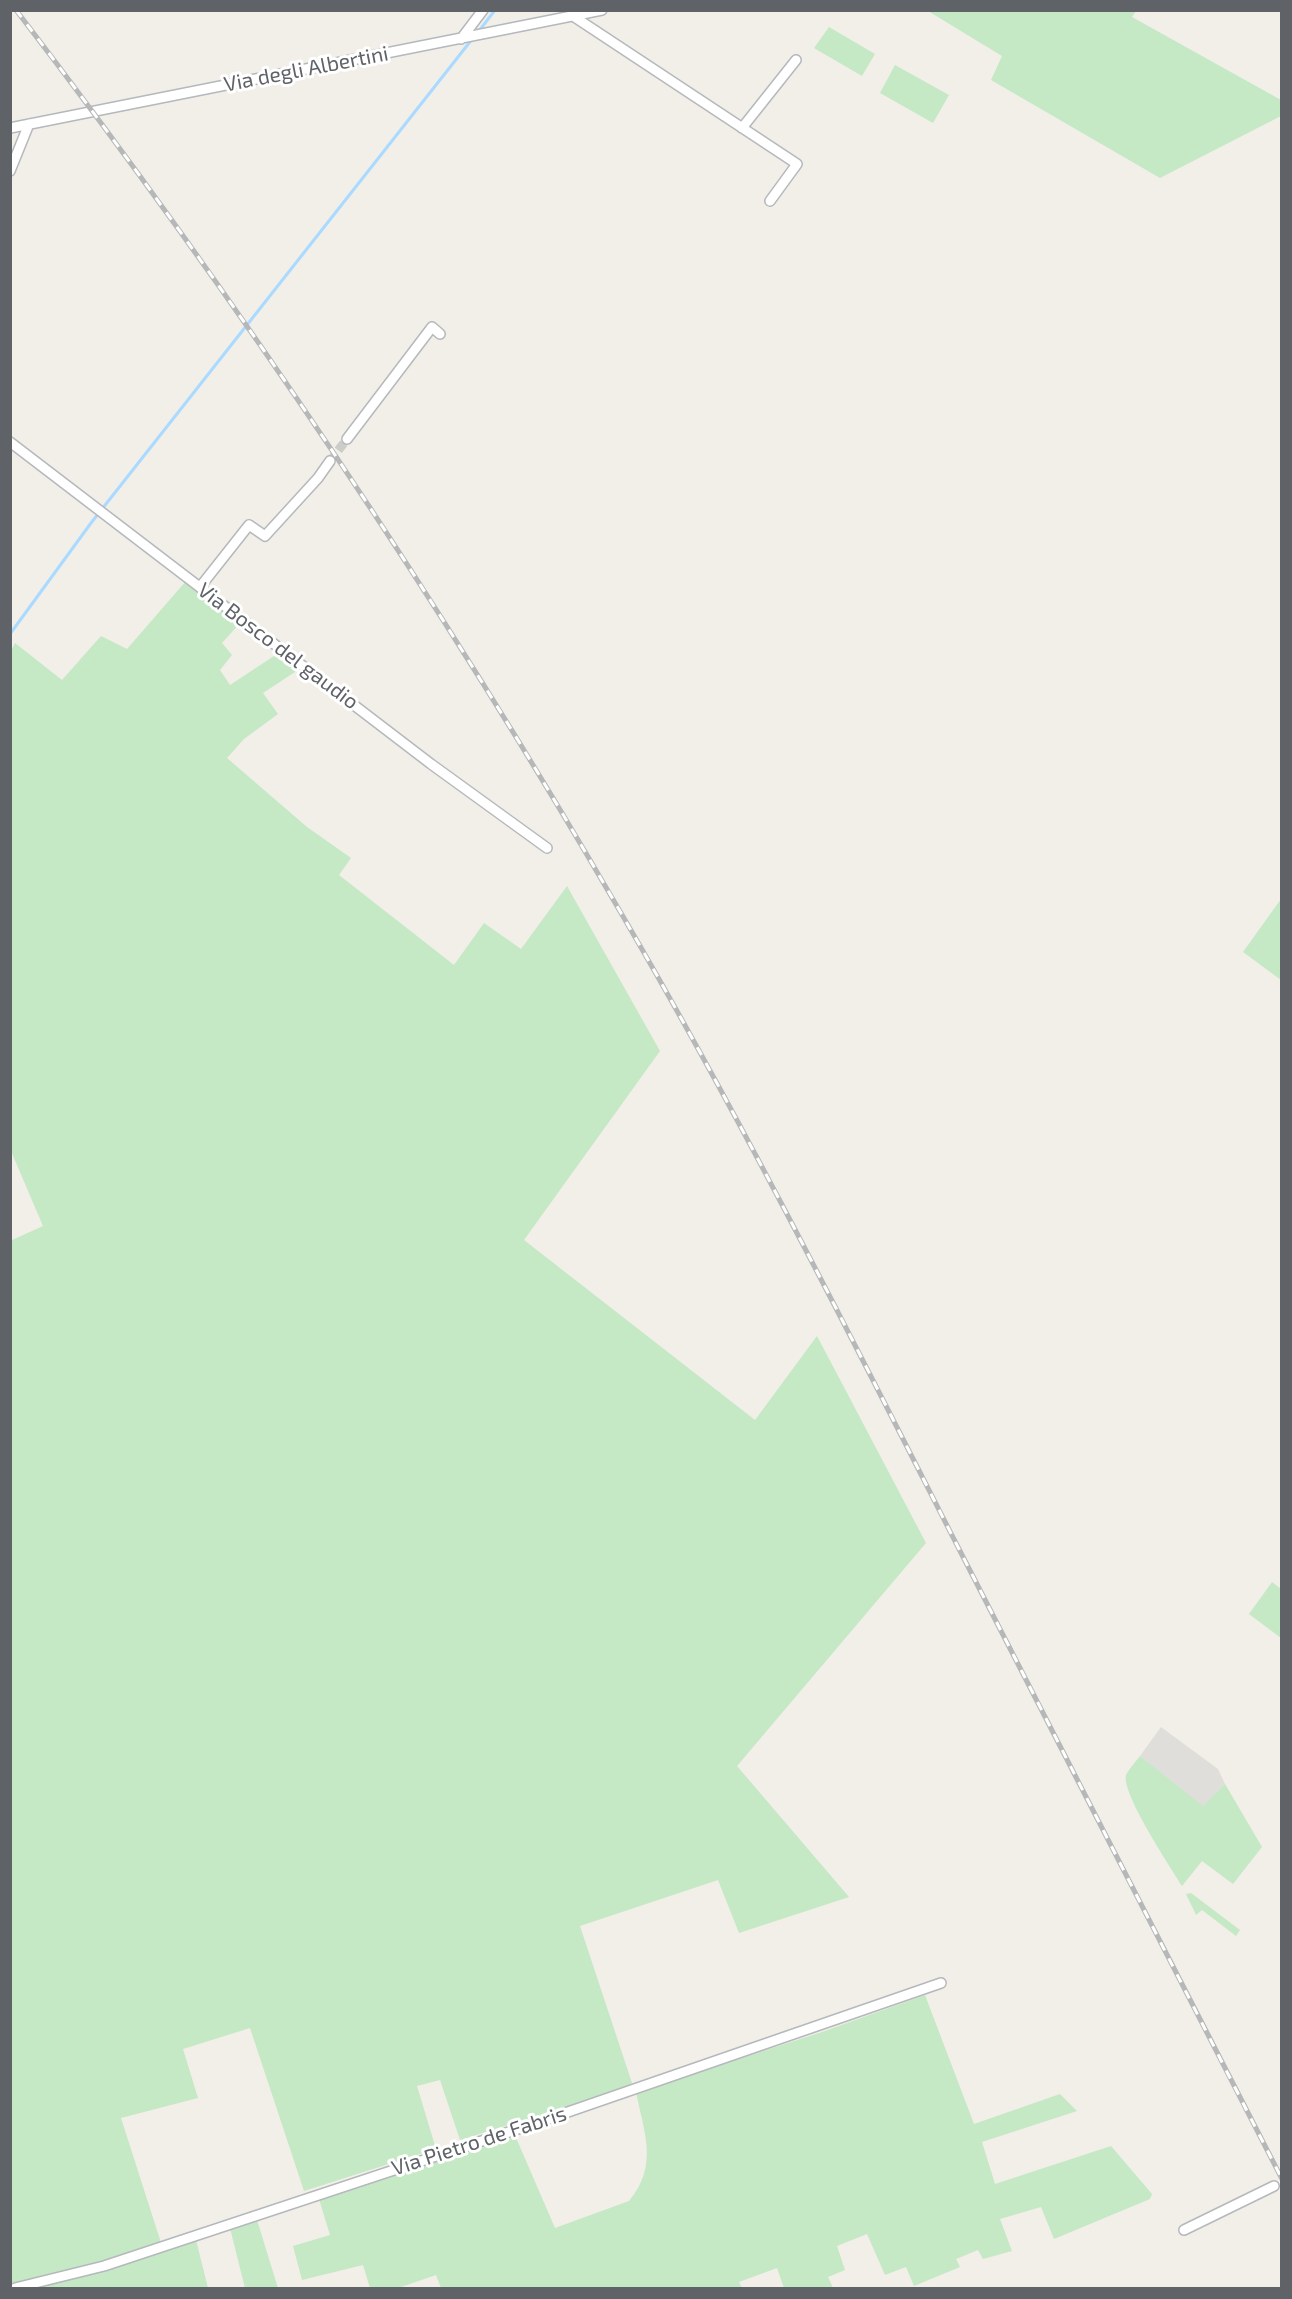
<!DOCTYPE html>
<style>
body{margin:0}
#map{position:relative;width:1292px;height:2299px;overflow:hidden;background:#f1efe8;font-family:"Exo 2",sans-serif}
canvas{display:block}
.frame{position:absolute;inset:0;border:12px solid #5f6368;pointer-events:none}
</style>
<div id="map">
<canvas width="1292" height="2299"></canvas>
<div class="frame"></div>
</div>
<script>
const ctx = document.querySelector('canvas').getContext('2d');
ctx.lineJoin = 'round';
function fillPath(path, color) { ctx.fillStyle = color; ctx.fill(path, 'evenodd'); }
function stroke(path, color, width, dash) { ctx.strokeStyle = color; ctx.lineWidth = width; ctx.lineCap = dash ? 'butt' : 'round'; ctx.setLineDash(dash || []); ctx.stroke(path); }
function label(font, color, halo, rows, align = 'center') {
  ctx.font = font + ' "Exo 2",sans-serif'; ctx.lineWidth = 6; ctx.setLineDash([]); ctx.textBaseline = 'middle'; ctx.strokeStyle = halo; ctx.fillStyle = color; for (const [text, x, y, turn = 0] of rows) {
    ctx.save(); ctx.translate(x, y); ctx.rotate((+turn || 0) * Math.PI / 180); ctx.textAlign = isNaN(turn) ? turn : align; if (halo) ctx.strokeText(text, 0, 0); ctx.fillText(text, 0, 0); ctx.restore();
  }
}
const industrial = new Path2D(`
 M1161,1727L1218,1769L1225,1784L1203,1807L1140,1756Z`);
const green = new Path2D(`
 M928,11H1136L1132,17L1281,100V116L1160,178L991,80L1002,56Z
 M829,27L875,54L862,76L814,48Z
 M895,65L949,95L933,123L880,93Z
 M186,581L240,623L222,643L232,655L220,670L230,685L280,652L301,668L263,693L278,714L244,739L227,758L307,827L351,858L339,875L454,965L484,923L521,949L567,886L660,1051L524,1240L755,1420L817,1336L926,1543L737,1766L849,1897L739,1933L718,1880L580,1926L632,2083L627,2088L460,2140L440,2080L417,2086L436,2149L304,2191L250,2028L183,2049L198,2098L121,2118L163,2249L196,2240L208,2288H11L10,1241L43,1226L11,1151V651L15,643L62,680L101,636L127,649Z
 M1281,899V980L1243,952Z
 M1272,1582L1281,1589V1638L1249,1614Z
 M1140,1756L1203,1806L1225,1784L1262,1847L1233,1884L1202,1861L1182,1886C1171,1868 1121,1793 1126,1775C1129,1769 1136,1761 1140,1756Z
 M1191,1893L1240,1930L1236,1936L1202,1910L1196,1915L1186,1894Z
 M925,1995L974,2124L1060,2094L1077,2111L982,2142L995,2184L1111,2146L1152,2194L1150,2199L1054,2239L1041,2207L1000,2219L1012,2251L983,2259L978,2250L956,2259L960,2267L914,2286L906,2267L885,2275L867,2234L837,2246L845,2270L828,2277L833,2288H784L777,2268L739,2282L742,2288H441L436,2275L398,2288H370L363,2265L302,2280L293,2246L330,2235L319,2199L514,2133L555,2228L629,2201C659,2165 644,2133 636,2092L822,2032Z
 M257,2220L278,2288H245L230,2228Z`);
const stream = new Path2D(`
 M479,31L495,10
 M10,634L91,523L473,38`);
const streetTunnel = new Path2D(`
 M330,461L347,439`);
const street = new Path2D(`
 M573,16L797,164L770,201
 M461,39L483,10
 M10,128L602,10
 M742,128L796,60
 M10,171L29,124
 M347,439L432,327L440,334
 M10,442L431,764L547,848
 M200,587L249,525L265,536L318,478L330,461
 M1184,2230L1274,2186
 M15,2288L104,2266L539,2122L941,1983`);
const rail = new Path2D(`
 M16,10C237,299 439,599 621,913C742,1120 850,1335 959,1549C1067,1759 1174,1969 1282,2179`);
const streetNames = [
 ["Via degli Albertini",306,69,-11],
 ["Via Bosco del gaudio",278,646,37],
 ["Via Pietro de Fabris",479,2141,-18]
];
fillPath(industrial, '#e0deda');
fillPath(green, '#c5e8c5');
stroke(stream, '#aadaff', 3);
stroke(streetTunnel, '#ccccc8', 9, [9, 4.5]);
stroke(street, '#b5b8bc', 12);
stroke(street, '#fff', 9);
stroke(rail, '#b6b7b8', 5);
stroke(rail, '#fff', 3, [9]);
label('21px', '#5f6368', '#fff', streetNames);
</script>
